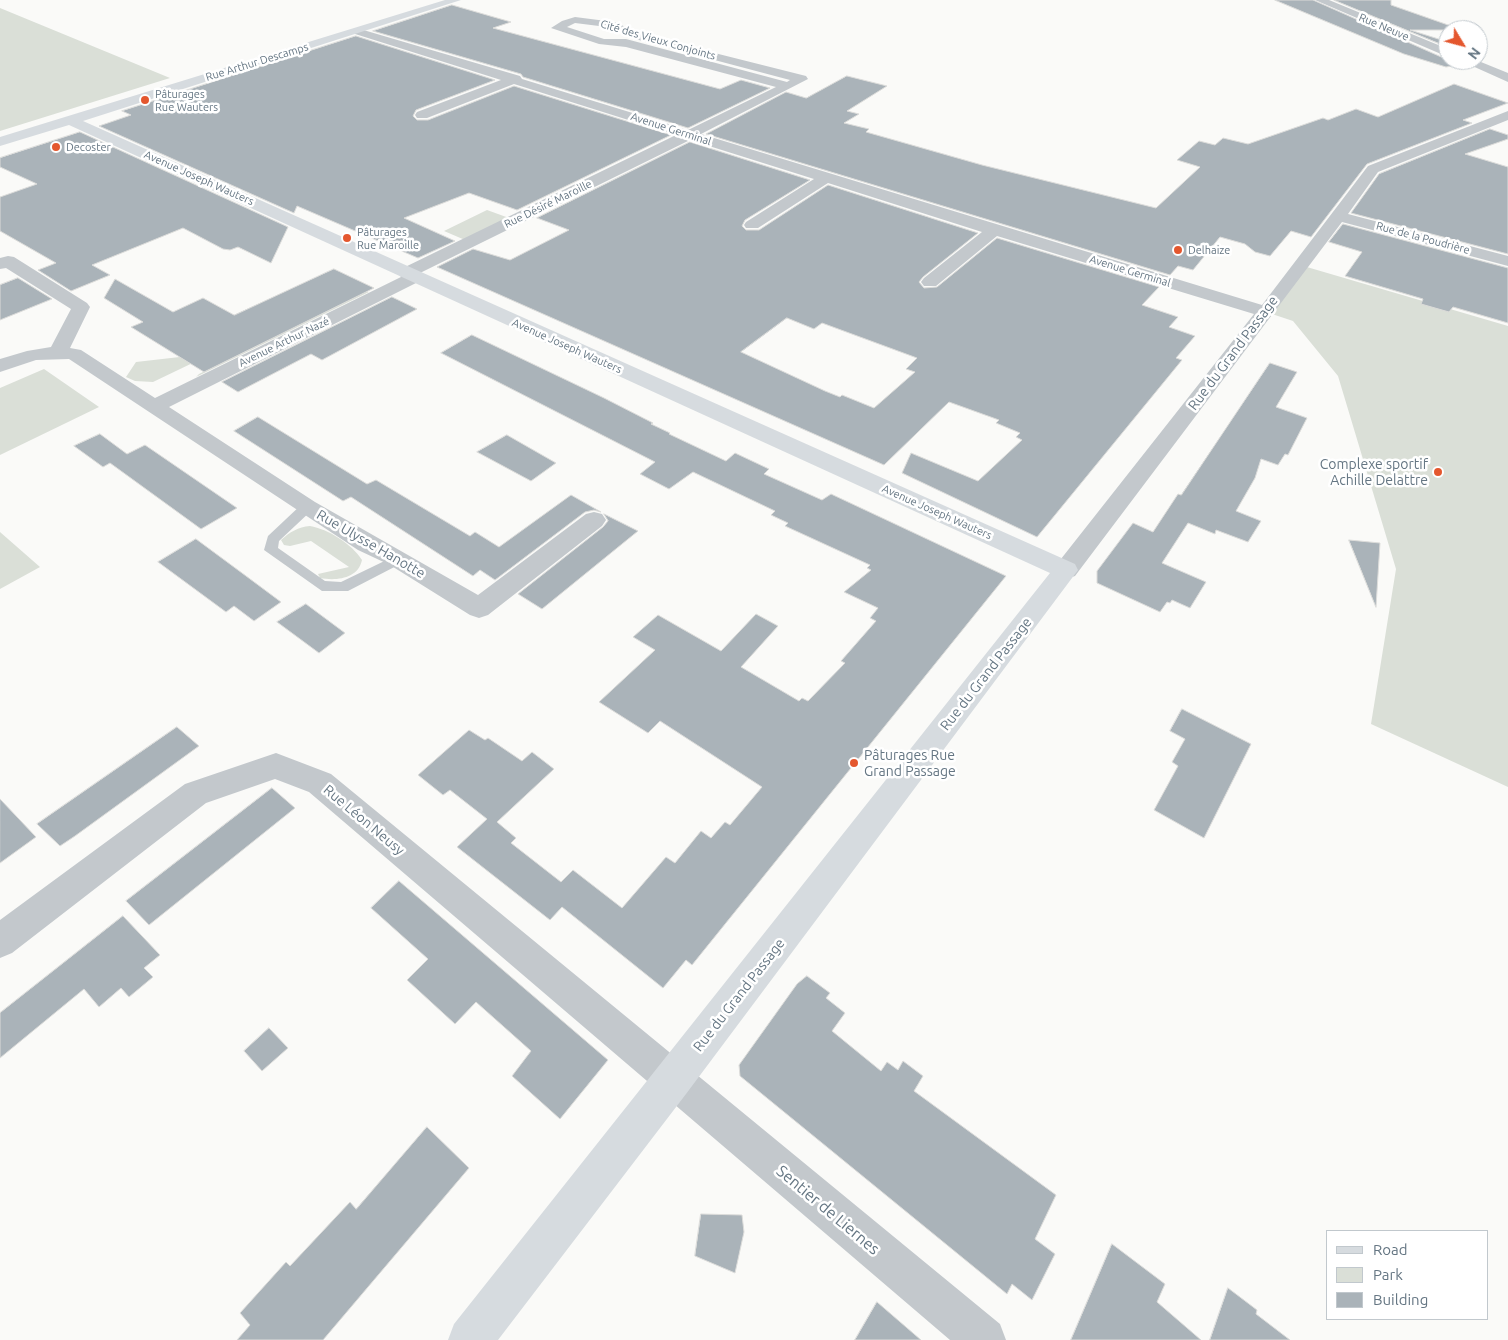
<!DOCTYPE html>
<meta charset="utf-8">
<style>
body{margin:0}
#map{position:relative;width:1508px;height:1340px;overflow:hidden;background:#fafaf8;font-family:Ubuntu,sans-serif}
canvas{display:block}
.legend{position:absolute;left:1326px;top:1230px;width:162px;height:90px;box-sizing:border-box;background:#fff;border:1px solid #c1c8cd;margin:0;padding:6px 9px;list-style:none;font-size:15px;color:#657683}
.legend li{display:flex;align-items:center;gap:10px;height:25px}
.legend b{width:25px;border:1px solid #c1c8cd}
.north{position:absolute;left:1438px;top:20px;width:50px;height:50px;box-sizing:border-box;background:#fff;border:1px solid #c1c8cd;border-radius:50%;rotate:127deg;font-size:14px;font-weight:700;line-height:20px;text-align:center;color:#657683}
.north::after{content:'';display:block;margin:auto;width:18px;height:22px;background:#e4572e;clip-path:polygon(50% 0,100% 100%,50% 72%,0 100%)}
</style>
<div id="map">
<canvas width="1508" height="1340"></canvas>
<ul class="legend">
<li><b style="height:6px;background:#d6dbdf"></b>Road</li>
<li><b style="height:14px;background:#dadfd7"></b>Park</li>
<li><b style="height:14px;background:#aab3b9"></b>Building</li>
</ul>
<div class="north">N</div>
</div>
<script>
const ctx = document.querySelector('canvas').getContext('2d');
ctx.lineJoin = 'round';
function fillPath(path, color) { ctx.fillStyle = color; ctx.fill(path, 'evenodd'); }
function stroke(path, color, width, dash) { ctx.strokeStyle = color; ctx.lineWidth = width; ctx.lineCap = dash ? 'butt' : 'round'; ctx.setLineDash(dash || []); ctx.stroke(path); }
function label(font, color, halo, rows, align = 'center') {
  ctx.font = font + ' Ubuntu,sans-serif'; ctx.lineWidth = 5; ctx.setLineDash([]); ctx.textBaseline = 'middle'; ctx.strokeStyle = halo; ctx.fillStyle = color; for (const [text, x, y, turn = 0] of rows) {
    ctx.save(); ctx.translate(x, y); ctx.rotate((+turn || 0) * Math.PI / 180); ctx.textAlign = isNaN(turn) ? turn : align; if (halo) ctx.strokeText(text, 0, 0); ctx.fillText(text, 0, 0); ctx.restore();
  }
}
const green = new Path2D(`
 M0,8L170,78L0,131Z
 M487,210L509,218L465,240L444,231Z
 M1300,265L1508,326V787L1371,724L1396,569L1338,376L1293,321L1266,312Z
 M364,292H369L196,377L199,374Z
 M226,347L153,382L135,381L126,377L136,362L206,354Z
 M44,369L99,407L0,455V388Z
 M310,526C328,529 352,544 362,560C358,579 336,581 320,578L318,574L349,567L311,541L290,546L284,545L281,540C290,532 298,527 310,526Z
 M0,532L40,567L0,589Z`);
const building = new Path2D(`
 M1275,0H1313L1448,60H1457L1463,64L1446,67L1404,54Z
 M1334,0H1391V5L1451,26L1450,30H1410L1448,42V47Z
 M452,5L511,22L493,28L720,89L741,80L770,88L688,128L523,77L521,74L373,31Z
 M356,36L495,80L416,110L413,116L417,120H428L514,86L671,135L517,210L469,193L404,218L455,241L418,258L297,206L294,213L99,126L131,115L122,111Z
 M847,76L887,86L847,111L859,114L844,123L869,129L866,132L982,165L1156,208L1200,167L1177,160L1199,141L1215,145L1223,138L1248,144L1323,118L1328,120L1356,109L1378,117L1454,84L1508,103L1463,120L1472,123L1367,164L1311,237L1291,231L1270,256L1255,252L1245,244L1220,237L1193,270L1178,266L1170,275L706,134L786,92L806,98Z
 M1490,129L1508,135V139L1465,154L1508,167V254L1351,213L1379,174Z
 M80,132L288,227L271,263L238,247L230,250L223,249L183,228L92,265L110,275L71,291L38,270L56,263L0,231V197L37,184L0,167V158Z
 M690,142L810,180L745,220L742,226L746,230H759L828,185L978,233L923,277L919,282L924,288L937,287L997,238L1159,287L1142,305L1178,317L1169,327L1195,336L1176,358L1182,360L1037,537L902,473L911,453L978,481L1022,440L1016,437L1020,433L996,423L999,420L949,402L884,465L437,267L473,249L510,260L569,230L537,218ZM787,318L814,329L822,323L917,358L906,369L915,372L874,408L842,395L840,397L825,391L741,352Z
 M1343,224L1508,268V323L1453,307L1449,312L1421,304L1423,299L1345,276L1362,252L1329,242Z
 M334,269L374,288L204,372L131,327L143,322L104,298L115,279L173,312L203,298L234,315Z
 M18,278L52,299L0,320V285Z
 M392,297L417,309L322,360L311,354L238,392L222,382Z
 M472,335L604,398L653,423L651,424L670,433L669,434L726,461L735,453L769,469L764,474L822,500L831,494L1006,576L692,965L686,960L663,988L562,907L550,920L457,847L487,819L450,790L443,795L418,775L469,730L485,740L488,738L522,761L532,752L554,769L497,822L516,838L511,843L561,882L573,870L622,908L666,857L675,863L701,831L711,838L725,822L730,825L762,787L660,721L648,733L599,702L655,650L633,637L658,615L721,651L756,614L778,626L741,667L799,701L802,698L808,701L845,663L841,661L876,621L870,618L878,608L844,592L871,570L867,568L870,565L785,526L788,523L771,515L775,511L693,472L669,489L640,474L655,462L441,353Z
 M1270,363L1297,372L1276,407L1307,418L1288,455L1285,454L1278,465L1261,459L1255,478L1236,511L1261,521L1248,542L1216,530L1215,534L1188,523L1162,563L1206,582L1190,608L1172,600L1170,603L1167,602L1160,612L1097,583V571L1133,523L1153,532L1178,494L1181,495Z
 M258,417L367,484L376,480L470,536L475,532L499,547L571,495L601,512L594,510L585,512L495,580L480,570L473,576L351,497L343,501L234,431Z
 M100,434L127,454L145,445L237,508L201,529L110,463L103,467L74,446Z
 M507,435L556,463L531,481L477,452Z
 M604,514L638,531L542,609L518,594L603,527L608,521Z
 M196,539L242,573L281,602L254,621L234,606L226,612L158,562Z
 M1349,540L1380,543L1376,607Z
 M306,604L345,633L319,653L277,622Z
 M1182,709L1251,744L1204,838L1154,810L1178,766L1172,762L1185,739L1170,731Z
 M177,727L199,746L75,836L60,846L37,824Z
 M272,788L295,808L149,925L126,901Z
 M0,799L36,837L0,863Z
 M399,881L608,1060L560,1119L512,1076L531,1051L476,1002L455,1024L407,980L428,959L371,908Z
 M123,916L160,955L144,968L153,977L129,997L121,988L99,1007L84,989L0,1058V1013Z
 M807,976L830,993L826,998L845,1013L832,1031L881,1071L887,1062L898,1070L903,1061L923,1076L914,1091L1056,1195L1035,1239L1055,1254L1032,1300L1012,1284L1007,1294L740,1076L739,1065L797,984Z
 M269,1028L288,1048L262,1071L244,1051Z
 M427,1127L469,1168L323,1340H237L250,1325L240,1313L286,1262L290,1266L350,1202L356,1209Z
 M701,1214L742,1215L744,1232L735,1273L695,1256Z
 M1112,1244L1165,1284L1157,1302L1201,1340H1071Z
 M1228,1288L1257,1310L1256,1314L1290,1340H1210Z
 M877,1302L921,1340H855Z`);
const lane = new Path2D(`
 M307,503L312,504L313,507L312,510L279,541L278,548L325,581L341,582L399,554L406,559L404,562L348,591H322L264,550L268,536L302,504Z`);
const street = new Path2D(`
 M1315,0H1329L1448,49V57Z
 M575,17L614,22L647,36L806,76L808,79L701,134L1262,305L1368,166L1508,111V120L1378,172L1348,214L1508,256V266L1342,222L1075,576L1066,579L1057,576L1054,570L1057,564L1254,314L997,236L936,286H924L921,282L924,278L982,232L828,183L758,228H746L744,225L746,222L814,179L690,140L420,273L423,277L420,281L169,407L315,502L478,595L586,514L594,512L602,514L606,520L602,526L488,615L479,618L470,615L390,565L358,550L69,359L36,360L0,372V359L27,351L51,347L71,309L6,268L0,269V258L8,256L14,257L87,303L90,307L70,348L81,350L155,398L401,277L398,273L401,269L676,135L514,84L427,118H417L415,115L417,112L501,80L352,33V29H360L520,76L522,79L688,130L776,87L626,47L599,44L551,28L562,21ZM575,23L607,27L639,40L790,80L787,82L626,39H604L567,27Z
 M1459,60H1476L1508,73V82Z
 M276,753L331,774L1000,1324L1006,1340H950L309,792L275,779L206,803L12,953L0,958V920L185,784Z`);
const secondary = new Path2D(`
 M445,0H461L83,121L1075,564L1078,570L686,1094L498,1340H448L454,1324L1050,573L69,125L0,146V137Z`);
const markers = [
 [145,100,5,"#e4572e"],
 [56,147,5,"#e4572e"],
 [347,238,5,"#e4572e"],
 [1178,250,5,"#e4572e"],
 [1438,472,5,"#e4572e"],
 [854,763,5,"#e4572e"]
];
const farStreetnames = [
 ["Rue Neuve",1384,27,23],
 ["Cité des Vieux Conjoints",658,40,16],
 ["Rue Arthur Descamps",257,62,-17],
 ["Avenue Germinal",671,129,18],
 ["Avenue Joseph Wauters",199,178,24],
 ["Rue Désiré Maroille",548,204,-26],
 ["Rue de la Poudrière",1423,238,15],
 ["Avenue Germinal",1130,271,17],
 ["Avenue Arthur Nazé",284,342,-26],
 ["Avenue Joseph Wauters",567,346,24],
 ["Avenue Joseph Wauters",937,512,24]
];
const farPoinames = [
 ["Pâturages",155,94],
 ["Rue Wauters",155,107],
 ["Decoster",66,147],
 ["Pâturages",357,232],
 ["Rue Maroille",357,245],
 ["Delhaize",1188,250]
];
const streetNames = [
 ["Rue du Grand Passage",1233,353,-53],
 ["Rue Ulysse Hanotte",371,544,30],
 ["Rue du Grand Passage",986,674,-52],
 ["Rue Léon Neusy",364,820,40],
 ["Rue du Grand Passage",739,995,-52]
];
const poiNames = [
 ["Complexe sportif",1428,464],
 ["Achille Delattre",1428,480],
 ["Pâturages Rue",864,755,"left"],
 ["Grand Passage",864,771,"left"]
];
const nearStreetnames = [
 ["Sentier de Liernes",828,1210,40]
];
fillPath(green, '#dadfd7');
fillPath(building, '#aab3b9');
stroke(building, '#dcdcda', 1);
fillPath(lane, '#c3c8cc');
fillPath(street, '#c3c8cc');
fillPath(secondary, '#d6dbdf');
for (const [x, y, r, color] of markers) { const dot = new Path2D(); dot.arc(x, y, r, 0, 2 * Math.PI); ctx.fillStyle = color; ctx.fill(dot); stroke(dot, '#fff', 2); }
label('11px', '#657683', '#fff', farStreetnames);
label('11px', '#657683', '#fff', farPoinames, 'left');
label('14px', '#657683', '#fff', streetNames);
label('14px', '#657683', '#fff', poiNames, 'right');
label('16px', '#657683', '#fff', nearStreetnames);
</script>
